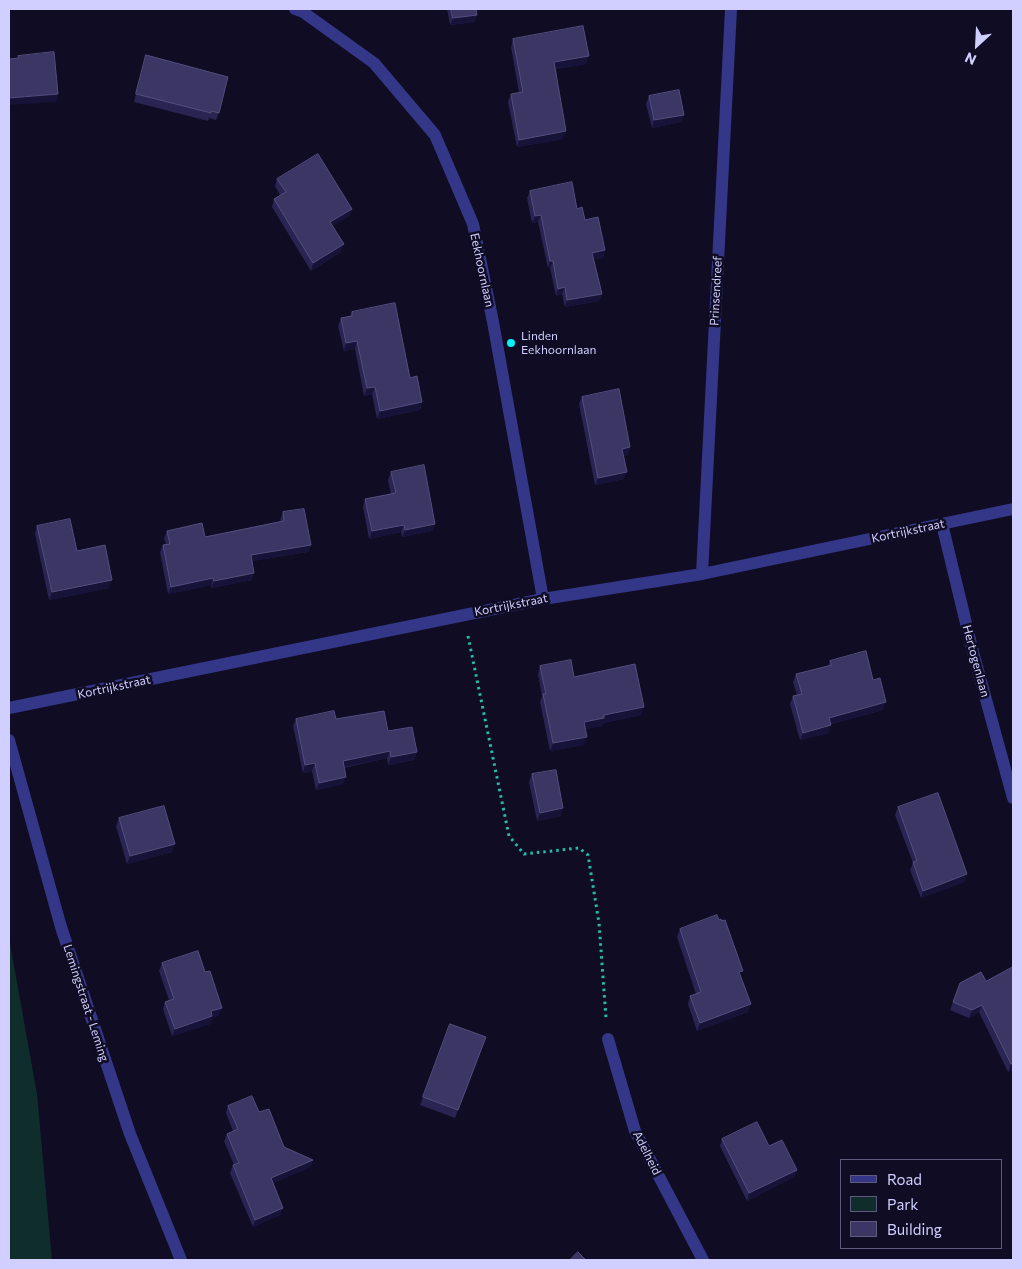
<!DOCTYPE html>
<style>
body{margin:0}
#map{position:relative;width:1022px;height:1269px;overflow:hidden;background:#0f0c24;font-family:Commissioner,sans-serif}
canvas{display:block}
.frame{position:absolute;inset:0;border:10px solid #d1cfff;pointer-events:none}
.legend{position:absolute;left:840px;top:1159px;width:162px;height:90px;box-sizing:border-box;background:#0f0c24;border:1px solid #5d5a7c;margin:0;padding:6px 9px;list-style:none;font-size:15px;color:#d1cfff}
.legend li{display:flex;align-items:center;gap:10px;height:25px}
.legend b{width:25px;border:1px solid #5d5a7c}
.north{position:absolute;left:952px;top:20px;width:50px;height:50px;-webkit-text-stroke:4px #0f0c24;paint-order:stroke;rotate:205deg;font-size:14px;font-weight:700;line-height:20px;text-align:center;color:#d1cfff}
.north::after{content:'';display:block;margin:auto;width:18px;height:22px;background:#d1cfff;clip-path:polygon(50% 0,100% 100%,50% 72%,0 100%)}
</style>
<div id="map">
<canvas width="1022" height="1269"></canvas>
<div class="frame"></div>
<ul class="legend">
<li><b style="height:6px;background:#343787"></b>Road</li>
<li><b style="height:14px;background:#0f2e2b"></b>Park</li>
<li><b style="height:14px;background:#3c3665"></b>Building</li>
</ul>
<div class="north">N</div>
</div>
<script>
const ctx = document.querySelector('canvas').getContext('2d');
ctx.lineJoin = 'round';
function fillPath(path, color) { ctx.fillStyle = color; ctx.fill(path, 'evenodd'); }
function stroke(path, color, width, dash) { ctx.strokeStyle = color; ctx.lineWidth = width; ctx.lineCap = dash ? 'butt' : 'round'; ctx.setLineDash(dash || []); ctx.stroke(path); }
function label(font, color, halo, rows, align = 'center') {
  ctx.font = font + ' Commissioner,sans-serif'; ctx.lineWidth = 5; ctx.setLineDash([]); ctx.textBaseline = 'middle'; ctx.strokeStyle = halo; ctx.fillStyle = color; for (const [text, x, y, turn = 0] of rows) {
    ctx.save(); ctx.translate(x, y); ctx.rotate((+turn || 0) * Math.PI / 180); ctx.textAlign = isNaN(turn) ? turn : align; if (halo) ctx.strokeText(text, 0, 0); ctx.fillText(text, 0, 0); ctx.restore();
  }
}
const green = new Path2D(`
 M9,938L37,1094L52,1260H9Z`);
const path = new Path2D(`
 M468,636L509,836L524,854L579,848L588,855L599,923L606,1018`);
const minor = new Path2D(`
 M295,9L303,12L374,63L435,135L473,224L493,322L543,599
 M942,524L973,652L1013,798
 M702,574L731,9
 M9,708L543,599L702,574L1013,509
 M9,740L61,927L130,1134L181,1260
 M608,1039L635,1131L703,1260`);
const wall = new Path2D(`
 M447,9H476L477,15L474,22L450,25Z
 M513,39L586,64L556,69L563,139L517,147L508,102L511,94L519,93L511,47Z
 M146,55L219,113L216,120L209,118L208,121L134,102L144,63Z
 M649,96L684,115L681,122L652,128L646,104Z
 M277,179L352,209L349,216L332,226L341,252L311,271L272,207L274,199L280,195L275,186Z
 M530,191L577,209L605,250L603,258L594,259L602,294L599,301L565,307L562,294L556,296L550,268H548L538,222L532,223L527,198Z
 M352,312L410,378L422,402L420,410L377,419L372,394L364,396L355,349L344,351L338,326L341,318L350,316Z
 M582,397L630,447L628,455L623,456L624,479L595,485L579,404Z
 M391,472L435,524L432,531L402,537L401,532L369,539L363,507L365,499L391,494L388,480Z
 M283,512L311,545L308,552L252,561V580L211,588V585L168,594L160,552L163,545L166,544L164,538L167,531L205,537L281,521L280,520Z
 M37,526L77,551L109,588L49,600L35,534Z
 M830,661L873,680L883,710L831,724L828,733L800,740L790,704L793,696L797,695L793,682L796,674L828,666Z
 M540,666L574,677L641,715L603,723L602,726L585,729L584,745L550,751L540,702L542,696L538,674Z
 M296,719H336L388,731L417,752L414,760L388,765L387,758L344,768L343,784L316,790L312,771L303,773L293,726Z
 M532,774L561,816L537,821L529,782Z
 M898,807L967,874L964,882L921,898L910,870L913,863L895,815Z
 M119,818L172,852L127,864L116,826Z
 M680,929L741,976L748,1012L697,1031L688,1004L690,996L696,994L677,937Z
 M162,963L219,1015L212,1018L210,1024L172,1036L163,1009L165,1002L169,1000L159,971Z
 M986,981L1013,1070L1008,1072L979,1012L969,1018L950,1010L960,983Z
 M450,1024L486,1037L455,1118L420,1105Z
 M228,1106L259,1112L284,1147L313,1160L310,1167L273,1183L280,1215L253,1227L230,1173L233,1165H234L224,1141L227,1134L233,1131L226,1113Z
 M722,1139L769,1146L797,1170L794,1177L747,1201L720,1146Z`);
const shadedWall = new Path2D(`
 M477,15L474,22L450,25L453,18Z
 M589,56L586,64L552,70L554,62Z
 M58,94L56,102L9,105V98Z
 M684,115L681,122L652,128L654,120Z
 M566,131L563,139L517,147L519,140Z
 M352,209L349,216L327,230L330,222Z
 M541,215L538,222L532,223L535,216Z
 M344,244L341,252L311,271L313,263Z
 M605,250L603,258L590,260L592,253Z
 M550,261H553L550,268H548Z
 M565,287L562,294L556,296L558,289Z
 M602,294L599,301L565,307L567,300Z
 M357,341L355,349L344,351L346,343Z
 M375,387L372,394L364,396L367,388Z
 M422,402L420,410L377,419L380,411Z
 M630,447L628,455L619,457L622,449Z
 M627,472L624,479L595,485L598,478Z
 M435,524L432,531L402,537L405,530Z
 M404,525L401,532L369,539L372,531Z
 M311,545L308,552L248,562L251,555Z
 M254,573L252,580L211,588L214,581Z
 M213,578L211,585L168,594L171,587Z
 M112,580L109,588L49,600L52,592Z
 M886,702L883,710L826,725L829,718Z
 M644,707L641,715L603,723L602,726L581,730L584,722L604,715Z
 M831,725L828,733L800,740L803,733Z
 M587,737L584,745L550,751L553,743Z
 M390,751L387,758L340,768L343,761Z
 M417,752L414,760L388,765L391,757Z
 M315,763L312,771L303,773L305,765Z
 M346,777L343,784L316,790L319,783Z
 M563,808L561,816L537,821L540,813Z
 M175,844L172,852L127,864L130,856Z
 M967,874L964,882L921,898L923,891Z
 M751,1004L748,1012L697,1031L700,1023Z
 M982,1005L979,1012L969,1018L972,1010Z
 M222,1008L219,1015L212,1018L210,1024L172,1036L175,1029L211,1011Z
 M1013,1063V1070L1008,1072L1011,1064Z
 M313,1160L310,1167L268,1185L271,1178Z
 M797,1170L794,1177L747,1201L749,1193Z
 M283,1208L280,1215L253,1227L255,1220Z`);
const building = new Path2D(`
 M451,9H476L477,15L453,18Z
 M583,26L589,56L554,62L566,131L519,140L511,94L523,92L513,39Z
 M54,52L58,94L9,98V59L19,58L18,56Z
 M146,55L228,77L219,113L211,111V113L136,94Z
 M679,90L684,115L654,120L649,96Z
 M318,154L352,209L330,222L344,244L313,263L274,199L286,192L277,179Z
 M572,182L577,209L582,207L585,220L598,217L605,250L592,253L602,294L567,300L565,287L558,289L553,261H550L541,215L535,216L530,191Z
 M395,303L410,378L417,376L422,402L380,411L375,387L367,388L357,341L346,343L341,318L352,316V312Z
 M619,389L630,447L622,449L627,472L598,478L582,397Z
 M424,465L435,524L405,530L404,525L372,531L365,499L396,493L391,472Z
 M304,509L311,545L251,555L254,573L214,581L213,578L171,587L163,545L170,544L167,531L202,523L205,537L284,521L283,512Z
 M70,519L77,551L105,545L112,580L52,592L37,526Z
 M866,651L873,680L880,678L886,702L829,718L831,725L803,733L793,696L802,694L796,674L832,665L830,661Z
 M571,660L574,677L635,664L644,707L604,715V718L584,722L587,737L553,743L543,694H546L540,666Z
 M334,711L336,719L384,711L388,731L412,727L417,752L391,757L390,751L343,761L346,777L319,783L315,763L305,765L296,719Z
 M556,770L563,808L540,813L532,774Z
 M938,793L967,874L923,891L913,862L917,861L898,807Z
 M164,806L175,844L130,856L119,818Z
 M717,915L719,920L721,919L722,921L725,920L743,971L739,972L751,1004L700,1023L690,996L701,992L680,929Z
 M198,951L205,972L210,971L222,1008L211,1011L212,1016L175,1029L165,1002L174,999L162,963Z
 M1013,967V1063L1011,1064L982,1005L972,1010L953,1002L960,983L981,972L986,981Z
 M450,1024L486,1037L458,1110L423,1097Z
 M252,1096L259,1112L269,1109L284,1147L313,1160L271,1178L283,1208L255,1220L233,1165L239,1163L227,1134L238,1129L228,1106Z
 M757,1122L769,1146L782,1140L797,1170L749,1193L722,1139Z
 M578,1252L586,1260H570Z`);
const markers = [
 [511,343,5,"#00f4fa"]
];
const streetNames = [
 ["Eekhoornlaan",482,270,78],
 ["Prinsendreef",716,291,-87],
 ["Kortrijkstraat",908,531,-12],
 ["Kortrijkstraat",511,605,-11],
 ["Hertogenlaan",976,661,75],
 ["Kortrijkstraat",114,687,-12],
 ["Lemingstraat - Leming",86,1003,72],
 ["Adelheid",647,1153,63]
];
const poiNames = [
 ["Linden",521,336],
 ["Eekhoornlaan",521,350]
];
fillPath(green, '#0f2e2b');
stroke(path, '#25bda9', 3, [2.5, 4]);
stroke(minor, '#343787', 12);
fillPath(wall, '#2a2453');
fillPath(shadedWall, '#171338');
fillPath(building, '#3c3665');
stroke(building, '#534e7e', 1);
for (const [x, y, r, color] of markers) { const dot = new Path2D(); dot.arc(x, y, r, 0, 2 * Math.PI); ctx.fillStyle = color; ctx.fill(dot); stroke(dot, '#0f0c24', 2); }
label('12px', '#d1cfff', '#0f0c24', streetNames);
label('12px', '#d1cfff', '#0f0c24', poiNames, 'left');
</script>
